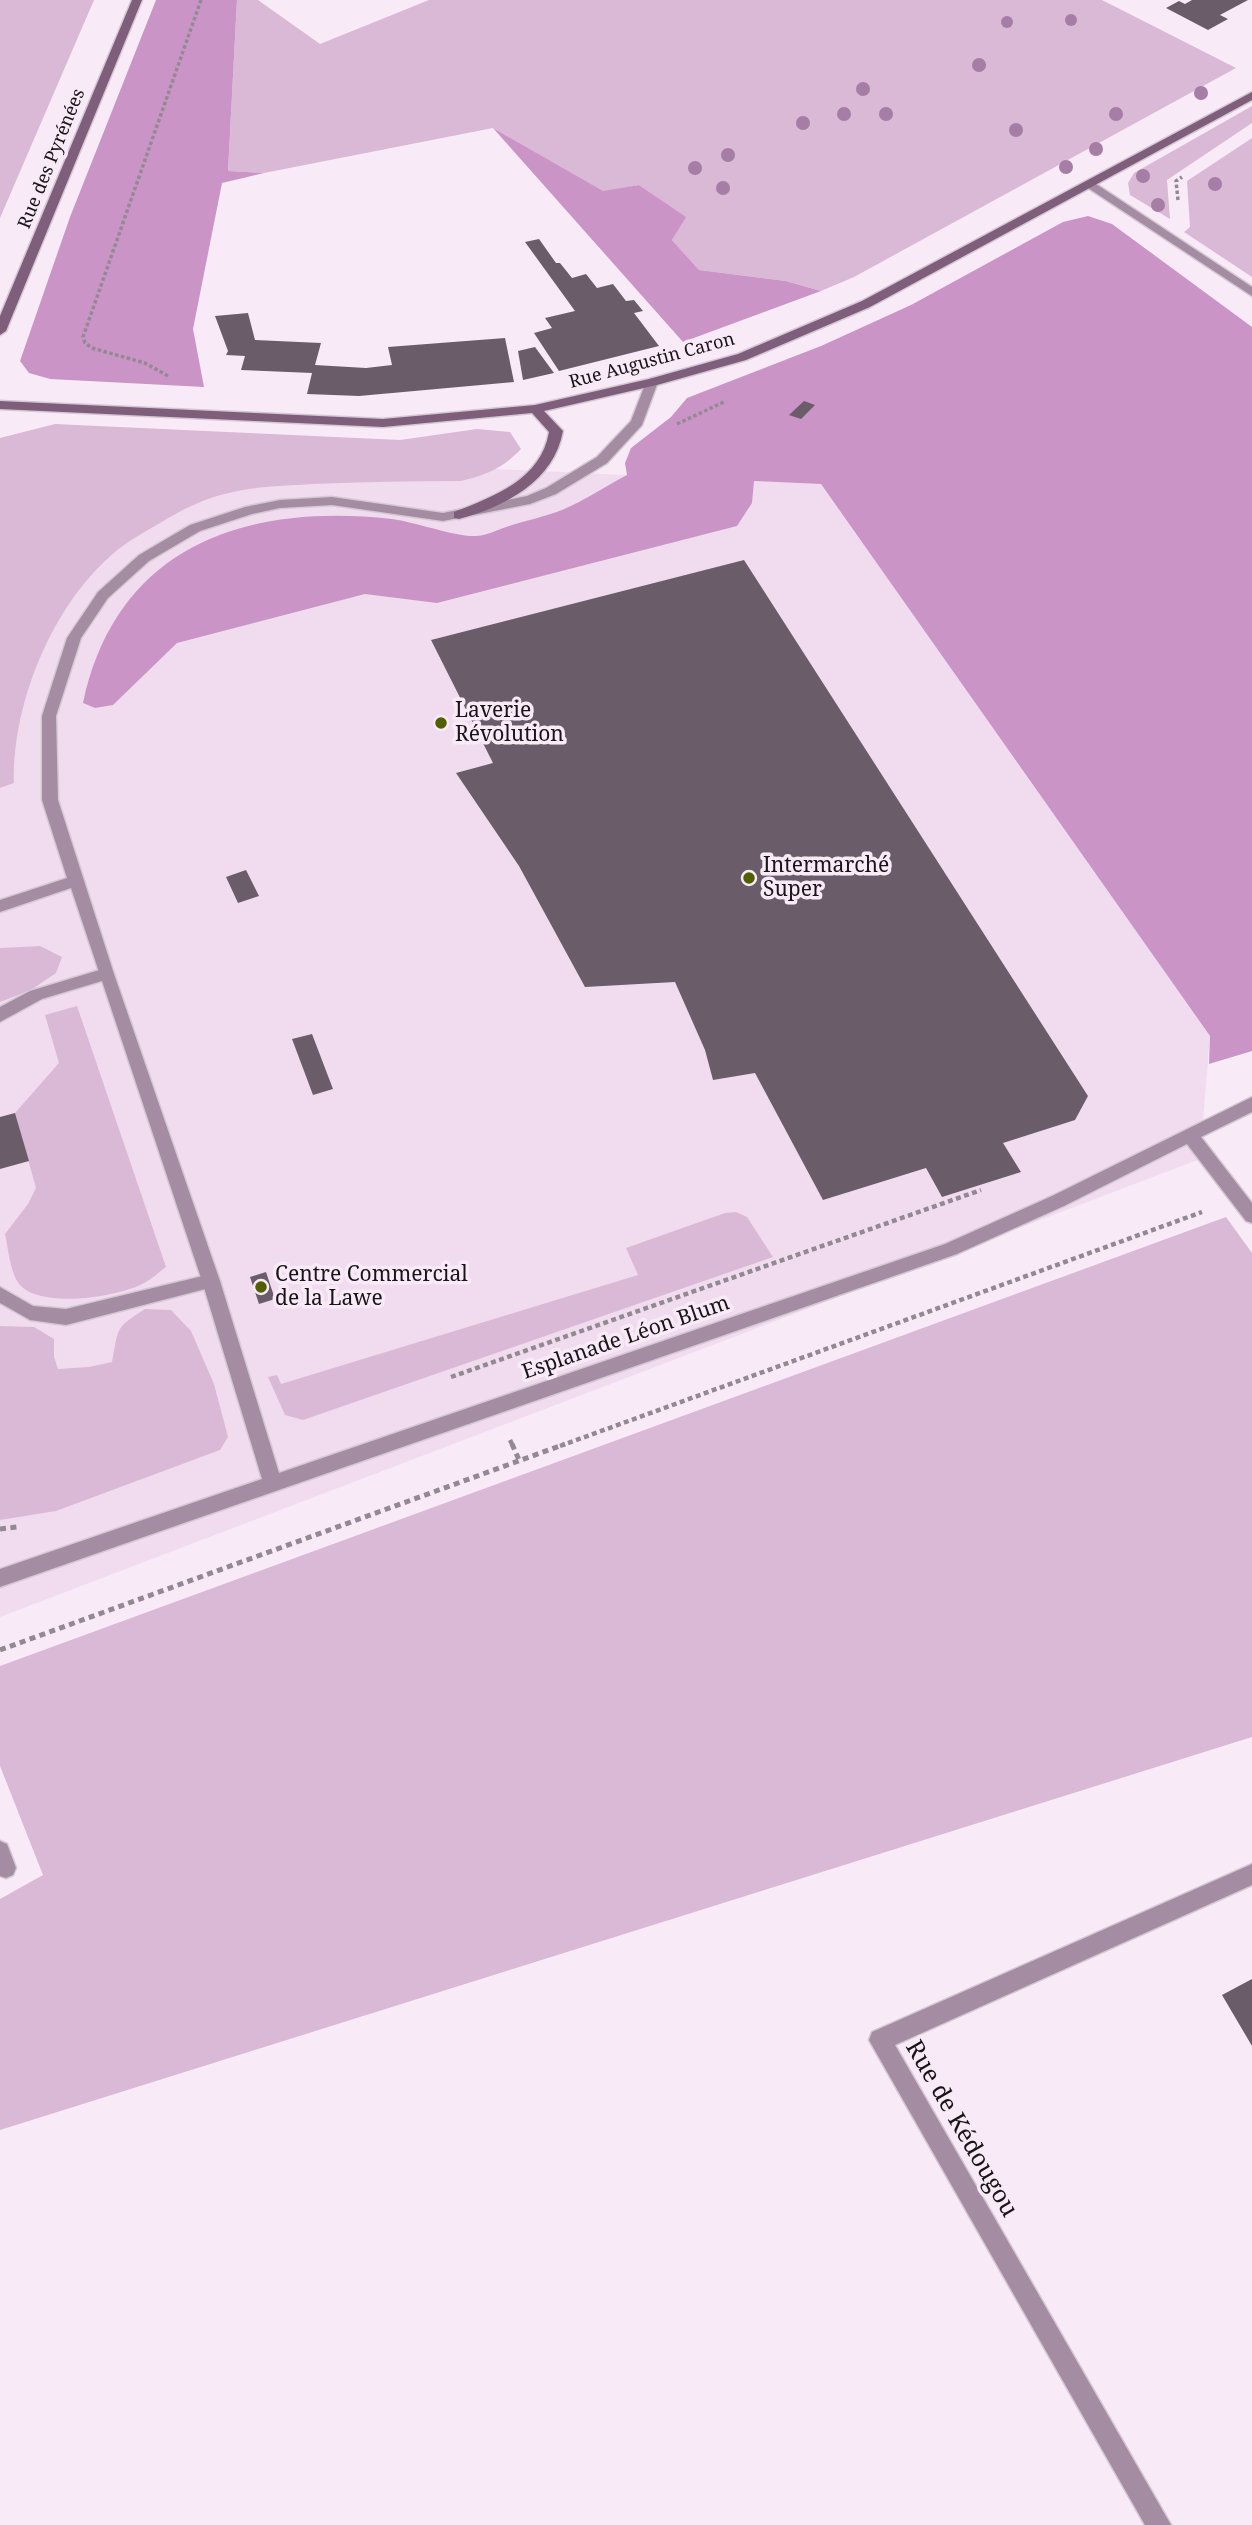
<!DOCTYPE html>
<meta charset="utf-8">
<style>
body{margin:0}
canvas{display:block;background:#f9eaf8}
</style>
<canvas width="1252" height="2525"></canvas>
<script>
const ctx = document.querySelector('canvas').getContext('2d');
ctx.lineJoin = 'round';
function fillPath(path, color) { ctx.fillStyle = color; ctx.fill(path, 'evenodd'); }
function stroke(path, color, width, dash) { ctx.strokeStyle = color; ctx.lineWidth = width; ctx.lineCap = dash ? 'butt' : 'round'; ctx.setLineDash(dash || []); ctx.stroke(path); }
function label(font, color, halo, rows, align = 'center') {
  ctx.font = font + ' "Noto Serif",serif'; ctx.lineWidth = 7; ctx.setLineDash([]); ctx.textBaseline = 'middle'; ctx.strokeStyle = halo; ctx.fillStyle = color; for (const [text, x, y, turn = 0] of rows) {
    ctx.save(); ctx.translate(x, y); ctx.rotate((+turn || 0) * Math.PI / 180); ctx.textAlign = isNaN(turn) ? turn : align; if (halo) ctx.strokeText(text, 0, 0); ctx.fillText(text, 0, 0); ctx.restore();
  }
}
const built = new Path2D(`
 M0,446L821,484L1210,1036L1200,1159L0,1617Z`);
const green = new Path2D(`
 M0,0H94L0,218Z
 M237,0H258L320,44L429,0H1102L1236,68L854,277L821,291L786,281L699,270L672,240L685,217L639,185L603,192L493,128L264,173L228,171Z
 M1252,106V123L1167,180L1170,219L1130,195L1128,183L1134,173Z
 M1252,138V277L1184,232L1190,227L1187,181Z
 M55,424L400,440L477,429L510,432L521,449C503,468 486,475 461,481C411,481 362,482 312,484C285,486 259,486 233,492C207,497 183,509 160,523C148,530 135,537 124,545C56,595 12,700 14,783L0,788V438Z
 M40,946L62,957L56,973L31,990L0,1002V948Z
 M77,1006L166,1267C159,1272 152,1279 144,1283C119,1297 35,1311 17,1281C10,1269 8,1248 5,1234L28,1204L36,1188L15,1113L59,1063L45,1015Z
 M736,1212L747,1217L773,1257L303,1420L285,1415L268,1377L277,1375L281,1384L638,1275L626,1248L725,1213Z
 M1226,1217L1252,1253V1737L0,2130V1899L43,1875L0,1766V1666Z
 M145,1309L171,1310L191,1331L214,1384L228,1437L220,1450L56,1511L0,1520V1326L34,1327L54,1339V1357L58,1369L89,1367L112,1362C119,1327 114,1329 145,1309Z`);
const forest = new Path2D(`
 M156,0H237L228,171L264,173L222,183L193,329L204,387L50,379L29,373L20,361L70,217Z
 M493,128L603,191L639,185L686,217L672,240L699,270L786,281L821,291L683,342Z
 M1088,216L1112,224L1252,327V1051L1209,1064L1210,1036L821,484L754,481L752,503L737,526L437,603L365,594L177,643L113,705L95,708L83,703C117,545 246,503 392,519C416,522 455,537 476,536C485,536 497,530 506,527C524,521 544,517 562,510C584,501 606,486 627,475L625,463L631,448L671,417L687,398L821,346L911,305L1063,222Z`);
const building = new Path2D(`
 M1192,0H1248L1220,15L1228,19L1208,30L1166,8L1179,1L1185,4Z
 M539,239L556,263H560L572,278L586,274L597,288L613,284L626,301L634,300L643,311L634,313L659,346L559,371L534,333L552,328L545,318L575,311L525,242Z
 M248,313L255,340L321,343L315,365L366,368L392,365L388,347L505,338L514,382L359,396L307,394L312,373L241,370L245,356L226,355L228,351L215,316Z
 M535,347L554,373L523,380L518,351Z
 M804,401L815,405L801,419L789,415Z
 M744,560L1088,1096L1075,1120L1003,1143L1021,1172L942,1197L926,1168L823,1200L755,1073L713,1080L705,1050L675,982L585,987L519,866L456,773L493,763L431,640Z
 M246,870L259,896L238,903L226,877Z
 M312,1034L333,1089L313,1095L292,1039Z
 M15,1113L29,1161L0,1169V1117Z
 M266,1272L275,1299L259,1304L250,1277Z
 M1252,1979V2046L1222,1995Z`);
const pathFar2 = new Path2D(`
 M1178,200L1176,181L1182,177
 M168,376L145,363L92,348L85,343L83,337L201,0
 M677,424L726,401`);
const pathFar1 = new Path2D(`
 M451,1377L981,1190
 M510,1440L513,1446
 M560,1446L1202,1212`);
const path = new Path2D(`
 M512,1444L519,1460
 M0,1529L17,1527
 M0,1650L565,1444`);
const lane = new Path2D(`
 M106,968L114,974L112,978L42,999L0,1022V1007L30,991Z
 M211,1274L217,1276L220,1281L217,1286L66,1325L30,1320L0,1303V1287L33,1306L66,1309Z`);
const street = new Path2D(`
 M1085,182H1093L1252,287V296L1085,186Z
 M652,378L658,382L642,425L607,463L556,494L530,504L443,521L332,505L280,508L252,514L200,531L149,561L108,598L81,638L56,716L58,800L114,974L220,1281L279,1473L945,1244L1052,1196L1252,1097V1112L1201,1137L1252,1203V1223L1246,1221L1187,1144L1064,1206L957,1254L0,1587V1569L262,1479L202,1281L71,888L0,912V900L67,878L42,800V716L67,638L98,592L139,555L190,525L245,507L280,500L332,497L443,513L527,496L546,488L597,457L631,421L646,382Z
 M0,1841L7,1844L16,1868L13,1875L6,1878L0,1876Z
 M1252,1864V1885L895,2045L1171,2525H1145L869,2040L872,2032Z`);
const secondary = new Path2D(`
 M132,0H142L6,331L0,335V316Z
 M1252,92V100L870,307L746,360L657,385L544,411L563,431C554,481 505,507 459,519L454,518V512C495,496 541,479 549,432L532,413L383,427L0,409V401L383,419L535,405L649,379L738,354L862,301Z`);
const trees = [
 [1071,20,6],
 [1007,22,6],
 [979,65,7],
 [863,89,7],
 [1201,93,7],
 [844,114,7],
 [886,114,7],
 [1116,114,7],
 [803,123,7],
 [1016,130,7],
 [1096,149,7],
 [728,155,7],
 [1066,167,7],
 [695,168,7],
 [1143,176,7],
 [1215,184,7],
 [723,188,7],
 [1158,205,7]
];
const markers = [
 [441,723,7,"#515f00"],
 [749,878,7,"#515f00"],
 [261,1287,7,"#515f00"]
];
const farStreetnames = [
 ["Rue des Pyrénées",52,159,-68],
 ["Rue Augustin Caron",652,361,-15]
];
const poiNames = [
 ["Laverie",455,711],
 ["Révolution",455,735],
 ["Intermarché",763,866],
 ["Super",763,890],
 ["Centre Commercial",275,1275],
 ["de la Lawe",275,1299]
];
const streetNames = [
 ["Esplanade Léon Blum",626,1338,-19]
];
const nearStreetnames = [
 ["Rue de Kédougou",961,2129,60]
];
fillPath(built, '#f1dcef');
fillPath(green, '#dab9d7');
fillPath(forest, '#ca95c6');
fillPath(building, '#6a5d69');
stroke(lane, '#d5c8d4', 3);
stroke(street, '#d5c8d4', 3);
stroke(secondary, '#d5c8d4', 3);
stroke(pathFar2, '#938992', 3.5, [3.5, 2.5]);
stroke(pathFar1, '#938992', 4.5, [5, 3.5]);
stroke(path, '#938992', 5, [6, 4.5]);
fillPath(lane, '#a48da2');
fillPath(street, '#a48da2');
fillPath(secondary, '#7f5e7c');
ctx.fillStyle = '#a67da4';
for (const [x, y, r] of trees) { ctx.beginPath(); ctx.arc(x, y, r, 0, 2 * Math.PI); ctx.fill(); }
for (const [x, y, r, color] of markers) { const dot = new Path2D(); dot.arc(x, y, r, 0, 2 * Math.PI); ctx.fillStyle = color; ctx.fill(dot); stroke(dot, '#f9eaf8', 2.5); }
label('18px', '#191418', '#f9eaf8', farStreetnames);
label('21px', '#191418', '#f9eaf8', poiNames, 'left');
label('21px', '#191418', '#f9eaf8', streetNames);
label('24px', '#191418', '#f9eaf8', nearStreetnames);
</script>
